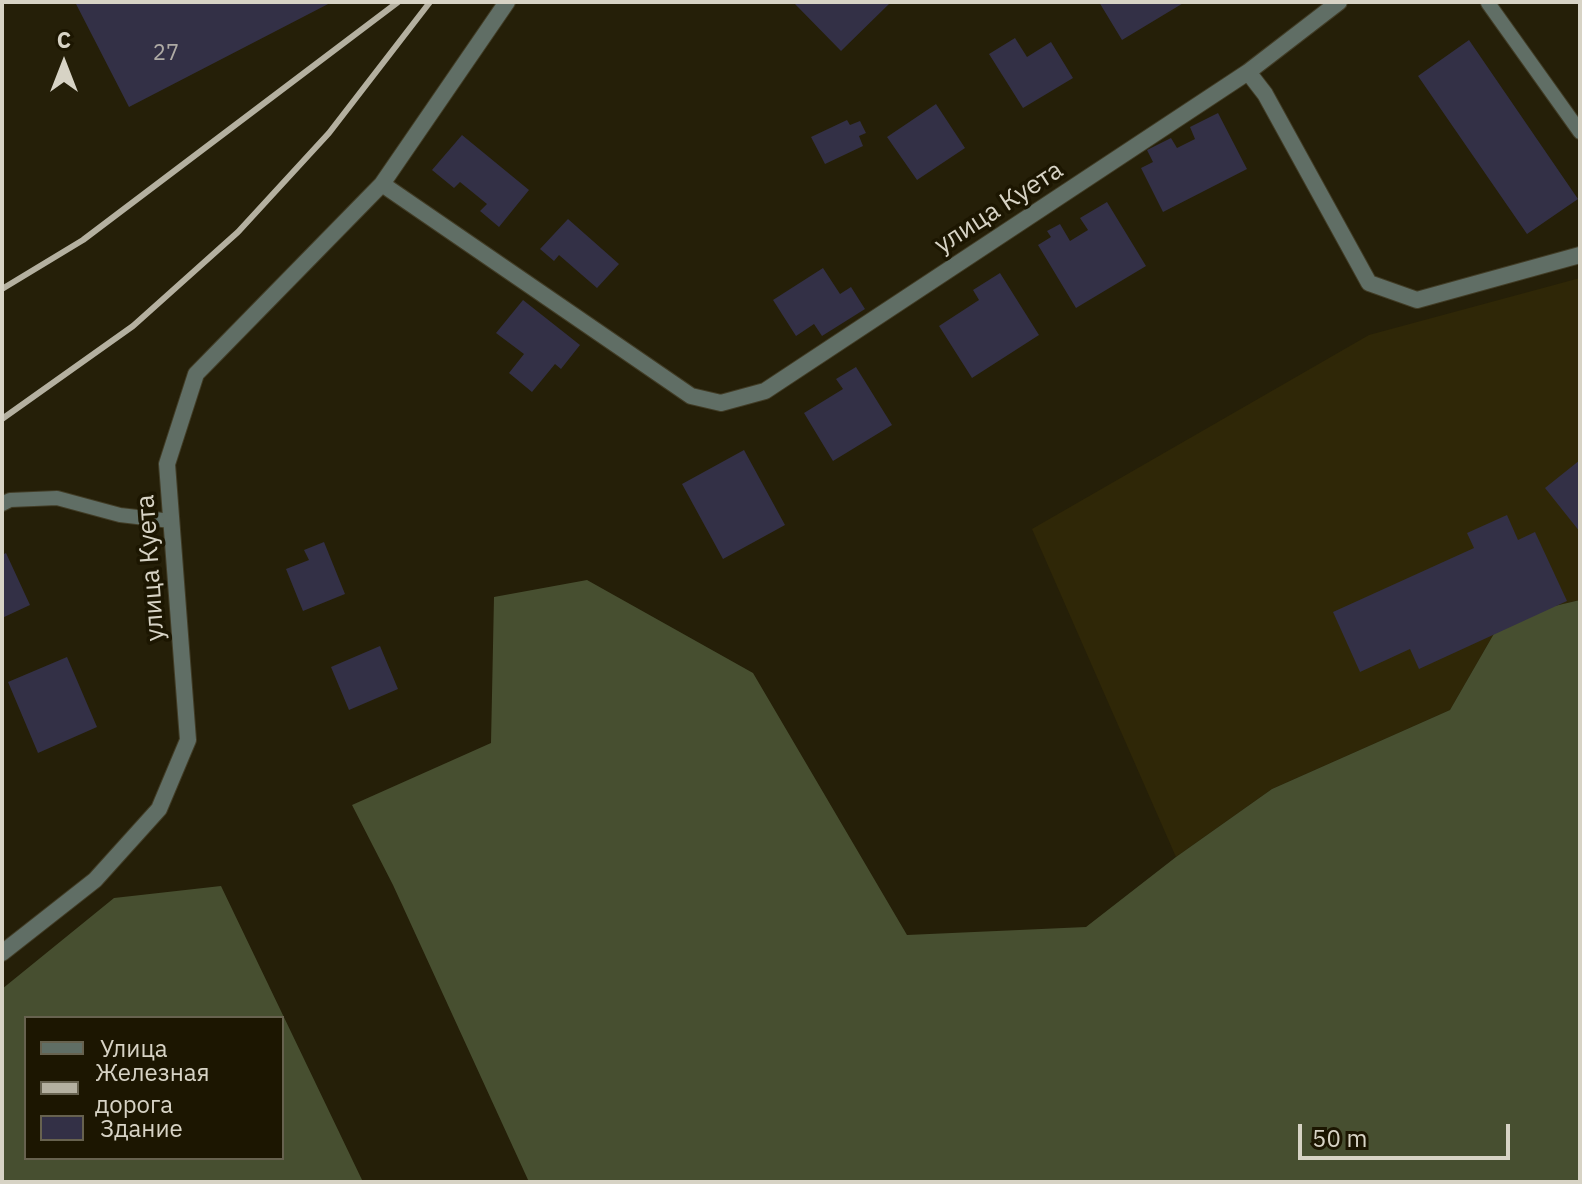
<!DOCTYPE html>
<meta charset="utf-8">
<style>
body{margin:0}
#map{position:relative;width:1582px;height:1184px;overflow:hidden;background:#251f08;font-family:"IBM Plex Sans",sans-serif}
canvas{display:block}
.frame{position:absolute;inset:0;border:4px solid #d7d3c5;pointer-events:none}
.legend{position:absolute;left:24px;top:1016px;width:260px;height:144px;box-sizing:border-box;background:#1c1601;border:2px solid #67624f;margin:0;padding:10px 14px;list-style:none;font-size:24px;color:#d7d3c5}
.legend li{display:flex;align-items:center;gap:16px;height:40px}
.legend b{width:40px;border:2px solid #67624f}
.north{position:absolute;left:24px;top:24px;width:80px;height:80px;-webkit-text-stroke:6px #1c1601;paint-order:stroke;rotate:0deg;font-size:22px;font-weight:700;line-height:32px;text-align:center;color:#d7d3c5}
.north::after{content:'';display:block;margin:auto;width:28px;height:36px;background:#d7d3c5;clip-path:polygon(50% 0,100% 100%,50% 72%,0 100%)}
.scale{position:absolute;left:1298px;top:1124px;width:212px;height:36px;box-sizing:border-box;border:4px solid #d7d3c5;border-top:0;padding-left:10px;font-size:24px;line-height:28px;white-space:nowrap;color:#d7d3c5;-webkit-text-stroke:6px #1c1601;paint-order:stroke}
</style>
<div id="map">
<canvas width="1582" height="1184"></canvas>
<div class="frame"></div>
<ul class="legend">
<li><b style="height:10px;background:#606e65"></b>Улица</li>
<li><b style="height:10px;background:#b4b0a0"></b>Железная дорога</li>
<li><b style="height:22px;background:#333046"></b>Здание</li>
</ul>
<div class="north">С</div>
<div class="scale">50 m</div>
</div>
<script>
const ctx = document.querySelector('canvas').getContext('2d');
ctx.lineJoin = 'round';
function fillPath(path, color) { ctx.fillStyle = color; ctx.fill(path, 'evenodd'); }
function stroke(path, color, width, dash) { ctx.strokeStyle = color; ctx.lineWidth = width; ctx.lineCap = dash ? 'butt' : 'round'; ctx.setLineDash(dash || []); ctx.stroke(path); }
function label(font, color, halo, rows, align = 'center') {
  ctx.font = font + ' "IBM Plex Sans",sans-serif'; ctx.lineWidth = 7; ctx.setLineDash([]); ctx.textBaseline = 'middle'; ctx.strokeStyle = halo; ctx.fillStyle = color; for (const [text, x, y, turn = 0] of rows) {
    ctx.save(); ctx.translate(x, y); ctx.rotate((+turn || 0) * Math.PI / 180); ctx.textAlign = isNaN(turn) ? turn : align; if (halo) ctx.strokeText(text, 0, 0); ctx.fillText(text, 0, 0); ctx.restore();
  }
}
const built = new Path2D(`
 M1580,278V600L1503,618L1450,710L1272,789L1176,857L1032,529L1369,335Z`);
const forest = new Path2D(`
 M587,580L753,673L907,935L1086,927L1176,857L1272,789L1450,710L1503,618L1580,600V1182H529L393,885L352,805L491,743L494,597Z
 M221,886L363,1182H2V989L114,898ZM26,1018H282V1158H26Z`);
const building = new Path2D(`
 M75,2H332L129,107Z
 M797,2H888L889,4L841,51L795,4Z
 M1099,2H1185L1122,40Z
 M1015,38L1027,57L1051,42L1073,78L1023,108L989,54Z
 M1469,40L1578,199L1527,234L1418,76Z
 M936,104L965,148L917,180L887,137Z
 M1218,113L1247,169L1163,212L1141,168L1153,162L1147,150L1171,138L1177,148L1195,139L1190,127Z
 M847,120L850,125L860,121L866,133L859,136L863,146L825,164L811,137Z
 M462,135L529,190L499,227L480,211L487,204L460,182L454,188L432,170Z
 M1107,202L1146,266L1076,308L1038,245L1051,237L1047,231L1060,224L1070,241L1088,230L1080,218Z
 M568,219L619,264L597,288L559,255L554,261L540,249Z
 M823,268L840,294L851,287L865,309L822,336L814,324L796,336L773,300Z
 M1000,273L1039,335L972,378L939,326L979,300L973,290Z
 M523,300L580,345L561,369L555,364L532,392L509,373L524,354L496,333Z
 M856,367L892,425L833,461L804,413L843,389L836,379Z
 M744,450L785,525L723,559L682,484Z
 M1580,460V532L1545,488Z
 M1507,515L1518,540L1535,532L1567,601L1419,669L1410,649L1360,672L1333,612L1474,548L1467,533Z
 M324,542L345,594L303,611L286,569L309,560L304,550Z
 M6,553L30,605L2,618V555Z
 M380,646L398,689L349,710L331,667Z
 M67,657L97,727L38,753L8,682Z`);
const service = new Path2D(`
 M1488,3L1580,132
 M2,504L10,500L57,498L120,515L171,521`);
const minor = new Path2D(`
 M1248,72L1339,2
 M382,184L691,396L721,403L765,391L1248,72L1265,94L1369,283L1417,300L1580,255
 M2,953L95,880L159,809L188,740L167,464L196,374L382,184L507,2`);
const rail = new Path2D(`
 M2,289L83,240L398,2
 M2,419L133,326L238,232L329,133L430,2`);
const numberNames = [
 ["27",166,54]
];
const streetNames = [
 ["улица Куета",999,208,-33],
 ["улица Куета",151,568,-94]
];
fillPath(built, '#2f2707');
fillPath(forest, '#474f30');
fillPath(building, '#333046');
stroke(service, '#413c26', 16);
stroke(minor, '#413c26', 18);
stroke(service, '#606e65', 14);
stroke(minor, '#606e65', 16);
stroke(rail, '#b4b0a0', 6);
label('22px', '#aeaaa5', null, numberNames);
label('26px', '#d7d3c5', '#1c1601', streetNames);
</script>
